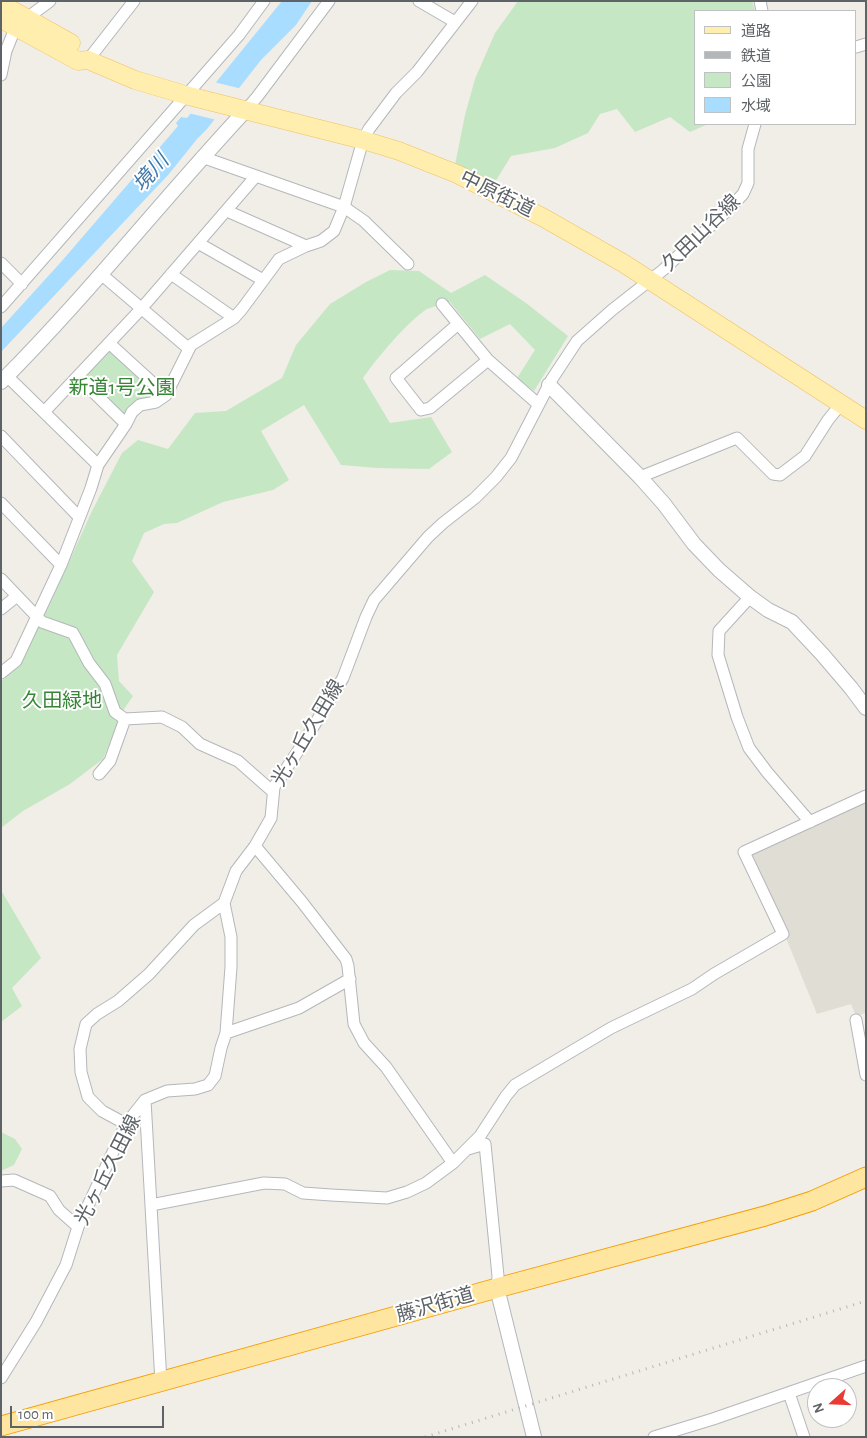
<!DOCTYPE html>
<meta charset="utf-8">
<style>
body{margin:0}
#map{position:relative;width:867px;height:1438px;overflow:hidden;background:#f0eee7;font-family:"Alegreya Sans","Noto Sans JP",sans-serif}
canvas{display:block}
.frame{position:absolute;inset:0;border:2px solid #5e6367;pointer-events:none}
.legend{position:absolute;left:694px;top:10px;width:162px;height:115px;box-sizing:border-box;background:#fff;border:1px solid #bfc1c2;margin:0;padding:6px 9px;list-style:none;font-size:15px;color:#5e6367}
.legend li{display:flex;align-items:center;gap:10px;height:25px}
.legend b{width:25px;border:1px solid #bfc1c2}
.north{position:absolute;left:807px;top:1378px;width:50px;height:50px;box-sizing:border-box;background:#fff;border:1px solid #bfc1c2;border-radius:50%;rotate:250deg;font-size:14px;font-weight:700;line-height:20px;text-align:center;color:#5e6367}
.north::after{content:'';display:block;margin:auto;width:18px;height:22px;background:#e93a34;clip-path:polygon(50% 0,100% 100%,50% 72%,0 100%)}
.scale{position:absolute;left:10px;top:1406px;width:154px;height:22px;box-sizing:border-box;border:2px solid #5e6367;border-top:0;padding-left:6px;font-size:15px;line-height:18px;white-space:nowrap;color:#5e6367;-webkit-text-stroke:4px #fff;paint-order:stroke}
</style>
<div id="map">
<canvas width="867" height="1438"></canvas>
<div class="frame"></div>
<ul class="legend">
<li><b style="height:6px;background:#ffeeae"></b>道路</li>
<li><b style="height:6px;background:#b5b6b7"></b>鉄道</li>
<li><b style="height:14px;background:#c6e7c4"></b>公園</li>
<li><b style="height:14px;background:#a9ddff"></b>水域</li>
</ul>
<div class="north">N</div>
<div class="scale">100 m</div>
</div>
<script>
const ctx = document.querySelector('canvas').getContext('2d');
ctx.lineJoin = 'round';
function fillPath(path, color) { ctx.fillStyle = color; ctx.fill(path, 'evenodd'); }
function stroke(path, color, width, dash) { ctx.strokeStyle = color; ctx.lineWidth = width; ctx.lineCap = dash ? 'butt' : 'round'; ctx.setLineDash(dash || []); ctx.stroke(path); }
function label(font, color, halo, rows, align = 'center') {
  ctx.font = font + ' "Alegreya Sans","Noto Sans JP",sans-serif'; ctx.lineWidth = 4; ctx.setLineDash([]); ctx.textBaseline = 'middle'; ctx.strokeStyle = halo; ctx.fillStyle = color; for (const [text, x, y, turn = 0] of rows) {
    ctx.save(); ctx.translate(x, y); ctx.rotate((+turn || 0) * Math.PI / 180); ctx.textAlign = isNaN(turn) ? turn : align; if (halo) ctx.strokeText(text, 0, 0); ctx.fillText(text, 0, 0); ctx.restore();
  }
}
const education = new Path2D(`
 M866,799V1013L856,1016L851,1004L817,1014L784,933L746,853Z`);
const green = new Path2D(`
 M518,1H752L755,11H696V124H708L690,132L670,117L635,132L617,109L600,114L588,133L555,148L511,156L495,182L455,165L465,115L475,79L495,33Z
 M390,270L419,271L451,293L485,275L526,303L568,336L534,391L517,378L535,350L510,324L480,339L450,302C443,304 434,306 427,309C406,323 378,357 363,378L390,423L431,417L452,452L429,469L377,468L341,465L304,405L261,431L289,480L273,490L223,502L177,523L164,524L144,533L132,561L154,592L117,655L119,681L133,696L122,712L103,759L70,784L23,811L1,828V681L7,676L49,606L92,511L122,453L138,440L168,449L195,413L226,411L282,378L296,345L330,304L366,282Z
 M109,350L158,392V397L127,415L121,416L83,378Z
 M1,890L41,958L12,988L22,1006L1,1022Z
 M1,1132L15,1139L22,1149L14,1165L1,1171Z`);
const water = new Path2D(`
 M282,1H312L296,25L261,60L207,129L197,139L169,174L1,352V328L61,262L178,126L176,123L181,117L187,118Z`);
const pier = new Path2D(`
 M214,82L242,89L217,120L188,113Z`);
const minor = new Path2D(`
 M419,1L455,22
 M760,1L762,11
 M27,18L50,1
 M856,47L866,44
 M88,60L134,1
 M1,75L6,51L16,26
 M245,111L257,97L329,1
 M202,157L344,207L364,221L408,264
 M227,211L306,246
 M198,243L263,280
 M1,263L22,284
 M101,274L188,348
 M171,274L234,318
 M442,304L488,360L538,404
 M1,307L239,35L264,1
 M458,324L396,378L421,410L430,408L488,360
 M109,343L166,395
 M7,376L98,465
 M78,377L126,424
 M44,412L141,309L256,176
 M1,436L79,517
 M640,477L737,438L773,474L780,475L805,456L828,420L841,404
 M1,503L61,565
 M1,579L42,622L73,633L89,663L105,684L115,712L125,719L162,717L182,727L200,744L238,761L272,791
 M750,597L719,631L718,655L737,717L749,748L767,772L810,822
 M1,609L17,596
 M1,673L16,661L61,565L91,488L98,465L126,424L132,412L140,405L156,402L166,395L191,345L234,318L242,309L279,259L306,246L321,241L334,231L344,207L363,140L369,129L396,93L417,72L472,1
 M99,774L110,761L125,719
 M255,846L302,902L346,959L348,966L354,1024L364,1043L386,1067L453,1163
 M856,1020L866,1075
 M226,1033L299,1008L350,979
 M145,1100L161,1382
 M126,1124L102,1111L88,1097L81,1072L80,1049L86,1024L97,1014L118,1001L149,974L194,925L224,903
 M468,1149L485,1144L498,1276L497,1288
 M1,1181L14,1180L50,1196L59,1210L78,1227
 M151,1205L264,1183L285,1184L303,1193L331,1195L387,1198L407,1192L426,1183L453,1163L480,1136L506,1096L515,1085L611,1028L692,989L714,974L783,934L744,852L866,796
 M1,1378L36,1322L66,1265L78,1227L126,1124L145,1100L167,1091L195,1089L208,1085L215,1076L221,1048L226,1033L231,967V937L224,903L236,871L255,846L271,818L274,787L302,745L343,678L366,617L374,600L428,537L443,523L475,498L496,477L511,458L552,379L577,341L612,310L663,270L731,207L743,194L748,183V149L755,124
 M789,1393L804,1437
 M654,1437L713,1419L866,1366`);
const tertiary = new Path2D(`
 M1,382C87,296 162,200 245,111
 M549,385L640,477L664,504L694,544L719,570L750,597L768,610L792,622L822,654L851,688L866,708
 M497,1288L534,1437`);
const primary = new Path2D(`
 M1,4L71,43
 M1,19L78,61L88,60L135,80L189,96L363,140L399,151L457,174L544,218L623,263L866,420`);
const trunk = new Path2D(`
 M1,1426L497,1288L765,1216L812,1201L866,1177`);
const rail = new Path2D(`
 M425,1437L866,1301`);
const streetNames = [
 ["中原街道",497,194,26],
 ["久田山谷線",701,233,-44],
 ["光ヶ丘久田線",308,733,-59],
 ["光ヶ丘久田線",108,1170,-63],
 ["藤沢街道",435,1305,-16]
];
const parkNames = [
 ["新道1号公園",122,388],
 ["久田緑地",62,701]
];
const waterNames = [
 ["境川",151,173,-49]
];
fillPath(education, '#e0ddd5');
fillPath(green, '#c6e7c4');
fillPath(water, '#a9ddff');
fillPath(pier, '#f0eee7');
stroke(minor, '#b4b7bb', 13);
stroke(tertiary, '#b4b7bb', 16);
stroke(primary, '#f1c15f', 19);
stroke(trunk, '#f69e01', 21);
stroke(minor, '#fff', 11);
stroke(tertiary, '#fff', 14);
stroke(primary, '#ffeeae', 18);
stroke(trunk, '#fee5a0', 19);
stroke(rail, '#b5b6b7', 3, [1, 6]);
label('20px', '#5e6367', '#fff', streetNames);
label('20px', '#368636', '#fff', parkNames);
label('italic 21px', '#4179a9', '#fff', waterNames);
</script>
